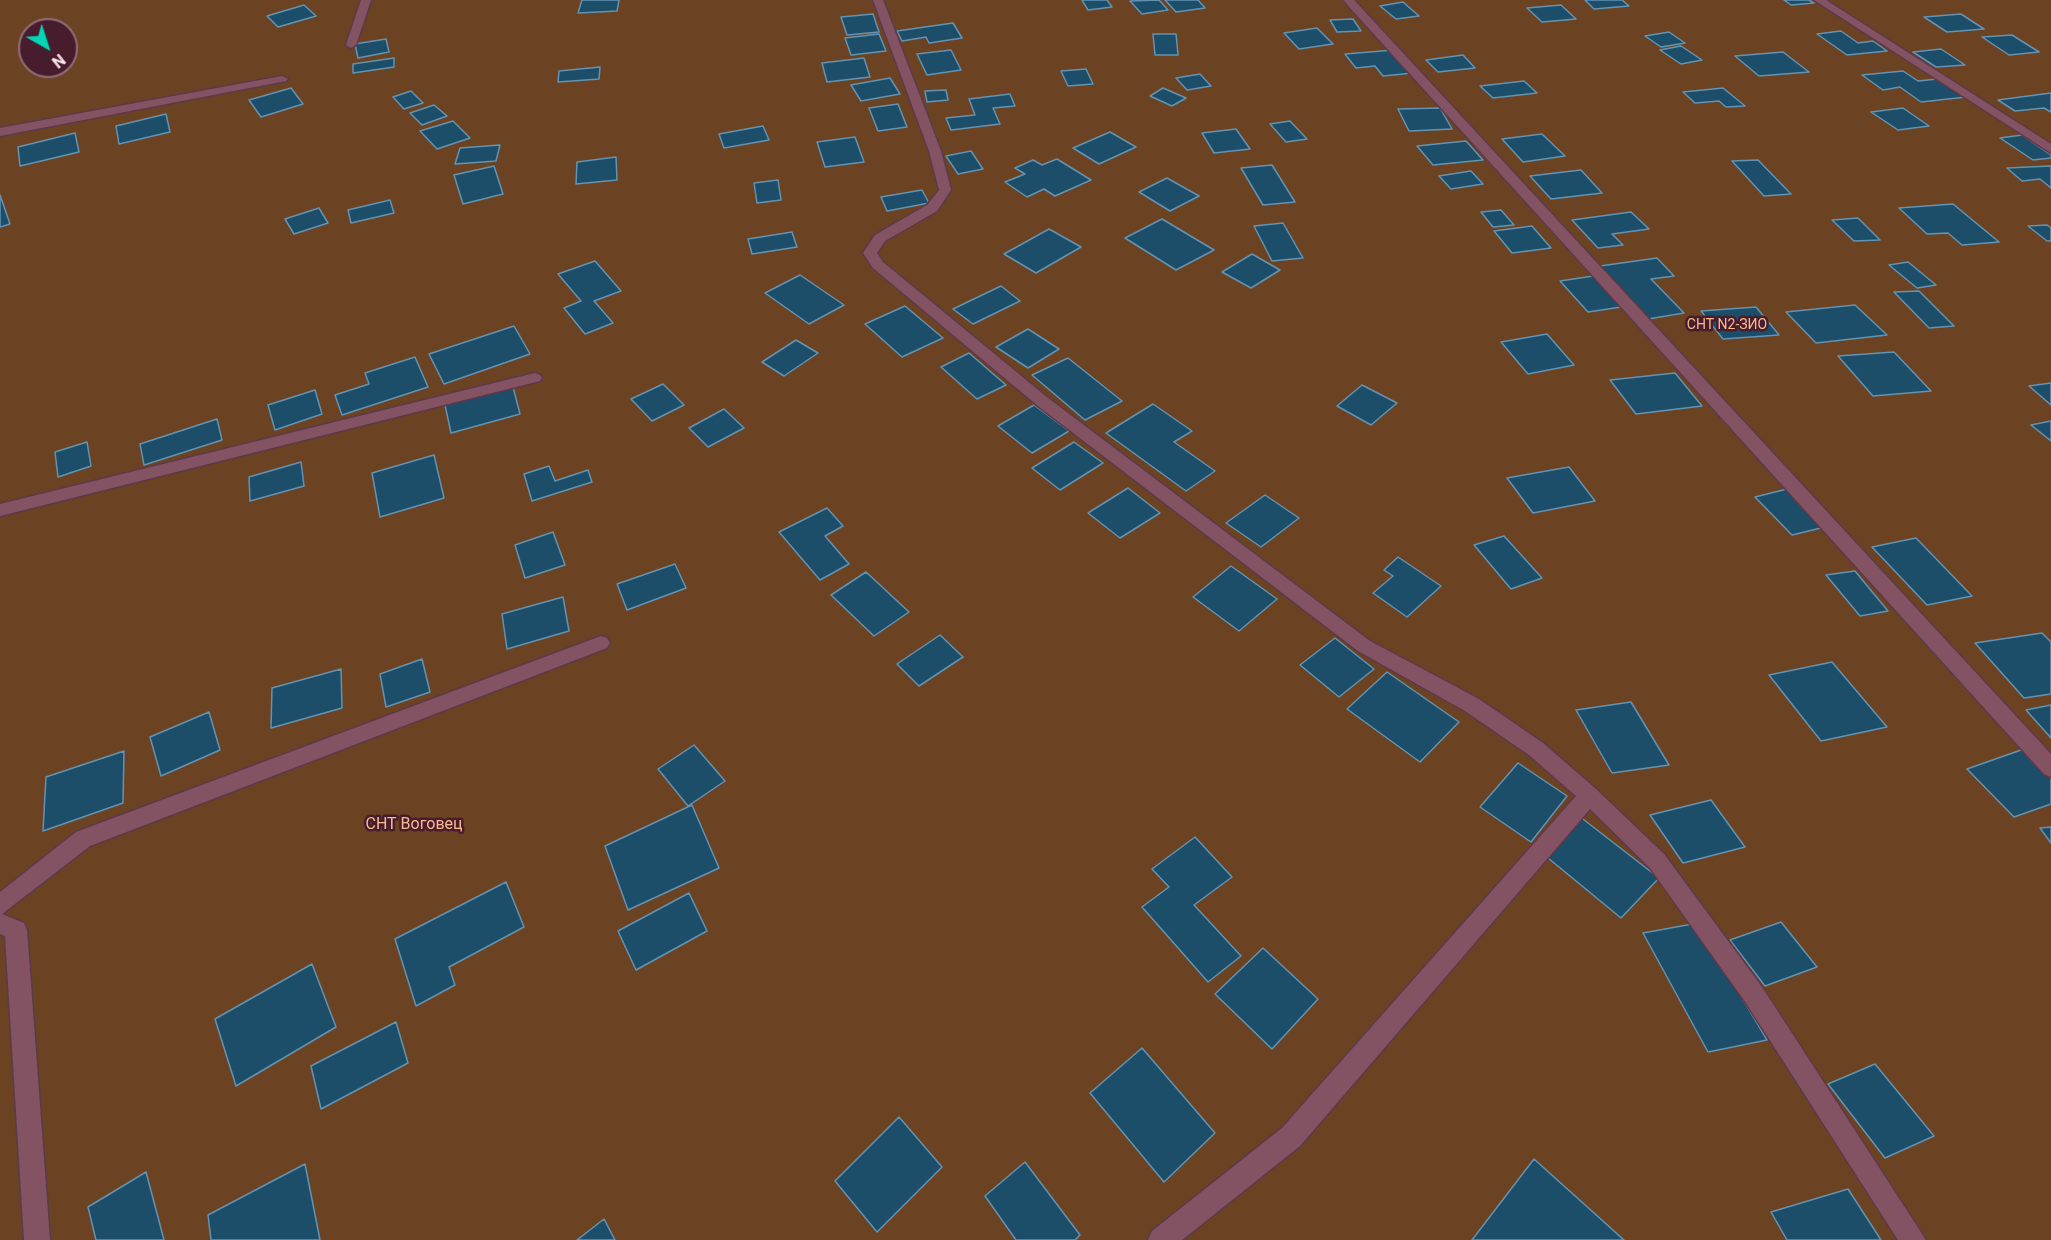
<!DOCTYPE html>
<meta charset="utf-8">
<style>
body{margin:0}
#map{position:relative;width:2051px;height:1240px;overflow:hidden;background:#471c2d;font-family:Roboto,sans-serif}
canvas{display:block}
.north{position:absolute;left:18px;top:18px;width:60px;height:60px;box-sizing:border-box;background:#471c2d;border:2px solid #906d7a;border-radius:50%;rotate:141deg;font-size:16px;font-weight:700;line-height:24px;text-align:center;color:#fee6ed}
.north::after{content:'';display:block;margin:auto;width:21px;height:27px;background:#03d5b6;clip-path:polygon(50% 0,100% 100%,50% 72%,0 100%)}
</style>
<div id="map">
<canvas width="2051" height="1240"></canvas>
<div class="north">N</div>
</div>
<script>
const ctx = document.querySelector('canvas').getContext('2d');
ctx.lineJoin = 'round';
function fillPath(path, color) { ctx.fillStyle = color; ctx.fill(path, 'evenodd'); }
function stroke(path, color, width, dash) { ctx.strokeStyle = color; ctx.lineWidth = width; ctx.lineCap = dash ? 'butt' : 'round'; ctx.setLineDash(dash || []); ctx.stroke(path); }
function label(font, color, halo, rows, align = 'center') {
  ctx.font = font + ' Roboto,sans-serif'; ctx.lineWidth = 5; ctx.setLineDash([]); ctx.textBaseline = 'middle'; ctx.strokeStyle = halo; ctx.fillStyle = color; for (const [text, x, y, turn = 0] of rows) {
    ctx.save(); ctx.translate(x, y); ctx.rotate((+turn || 0) * Math.PI / 180); ctx.textAlign = isNaN(turn) ? turn : align; if (halo) ctx.strokeText(text, 0, 0); ctx.fillText(text, 0, 0); ctx.restore();
  }
}
const green = new Path2D(`
 M0,0H2051V1240H0ZM30,30H66V66H30Z`);
const building = new Path2D(`
 M582,0H619L617,11L578,13Z
 M1082,0H1107L1112,7L1088,10Z
 M1159,0L1168,10L1142,14L1130,1Z
 M1165,0H1198L1205,8L1176,12Z
 M1585,0H1622L1629,6L1594,9Z
 M1784,0H1809L1814,3L1791,5Z
 M1403,2L1419,16L1396,19L1380,6Z
 M304,5L316,16L278,27L267,16Z
 M1561,5L1576,19L1542,22L1527,8Z
 M873,14L879,32L847,35L841,17Z
 M1961,14L1984,29L1947,32L1924,17Z
 M1353,19L1361,31L1337,32L1330,20Z
 M953,23L962,38L929,43L926,37L902,41L897,31Z
 M1317,28L1333,44L1299,49L1284,33Z
 M1841,31L1858,43L1873,41L1887,51L1847,55L1817,34Z
 M1669,32L1685,43L1661,47L1645,36Z
 M879,34L886,51L851,55L845,38Z
 M1153,34H1176L1178,55H1155Z
 M2012,35L2039,52L2009,55L1982,37Z
 M386,39L389,52L358,58L355,44Z
 M1681,46L1702,60L1681,64L1660,50Z
 M1941,49L1965,65L1936,67L1913,52Z
 M951,50L961,70L927,75L917,54Z
 M1394,50L1413,73L1383,76L1375,66L1356,68L1345,54Z
 M1783,52L1809,72L1759,76L1735,56Z
 M1463,55L1475,68L1438,72L1426,60Z
 M394,58V67L353,73V64Z
 M864,58L870,77L827,82L822,63Z
 M600,67L599,79L558,82L559,71Z
 M1086,69L1093,84L1068,86L1061,71Z
 M1903,71L1918,81L1938,79L1966,97L1921,102L1900,87L1883,90L1862,75Z
 M1200,74L1211,86L1187,90L1176,78Z
 M890,78L900,94L861,101L851,85Z
 M1524,81L1537,93L1493,98L1480,86Z
 M291,88L303,104L261,117L249,100Z
 M1163,88L1186,98L1172,106L1150,96Z
 M1723,88L1745,106L1726,107L1719,101L1695,103L1683,92Z
 M946,90L948,100L927,102L925,91Z
 M411,91L423,103L404,109L393,97Z
 M2051,93V112L2044,108L2015,111L1998,100Z
 M1010,94L1015,106L993,108L1000,124L951,130L946,118L975,115L969,99Z
 M898,104L907,127L878,131L869,108Z
 M434,105L447,116L422,125L410,113Z
 M1440,108L1452,129L1409,131L1398,109Z
 M1903,108L1929,126L1898,130L1871,112Z
 M166,114L170,132L119,144L116,126Z
 M453,121L470,138L437,149L420,131Z
 M1290,121L1307,139L1286,142L1270,124Z
 M763,126L769,140L724,148L719,134Z
 M1236,129L1250,149L1214,153L1202,133Z
 M1110,132L1136,147L1099,164L1073,148Z
 M75,133L79,152L20,166L18,147Z
 M1542,134L1565,156L1523,162L1502,139Z
 M2022,135L2051,155V158L2033,160L2000,138Z
 M855,137L864,162L825,167L817,142Z
 M1466,141L1483,160L1433,165L1417,146Z
 M500,145L496,161L455,164L460,148Z
 M971,151L983,169L958,174L946,156Z
 M616,157L617,180L576,184L577,162Z
 M1057,159L1091,180L1055,196L1044,189L1027,197L1005,182L1025,174L1015,168L1033,160L1042,165Z
 M1758,160L1791,194L1764,196L1732,161Z
 M1272,165L1295,202L1263,205L1241,168Z
 M494,166L503,194L463,204L454,175Z
 M2051,166V188L2040,179L2022,181L2007,168Z
 M1581,170L1602,193L1551,199L1530,176Z
 M1471,171L1483,184L1451,189L1439,176Z
 M1167,178L1199,196L1170,211L1139,192Z
 M778,180L781,200L757,203L754,183Z
 M922,190L929,203L887,211L881,197Z
 M0,195L10,224L0,227Z
 M390,200L394,213L351,223L348,210Z
 M1953,204L1999,242L1962,245L1948,233L1927,234L1899,208Z
 M319,208L328,223L294,234L285,219Z
 M1501,210L1514,225L1493,227L1481,212Z
 M1631,212L1649,229L1612,234L1623,245L1598,248L1572,220Z
 M1858,218L1880,240L1854,241L1832,220Z
 M1162,219L1214,250L1176,270L1125,238Z
 M1283,223L1303,258L1272,261L1254,226Z
 M2047,225L2051,228V241H2047L2028,226Z
 M1532,226L1551,248L1512,253L1494,231Z
 M1049,229L1081,247L1036,273L1004,254Z
 M792,232L797,247L752,254L748,239Z
 M1252,254L1280,270L1251,288L1222,272Z
 M1657,258L1674,276L1651,279L1684,313L1648,319L1600,266Z
 M595,261L621,291L594,301L613,323L585,334L564,308L581,301L558,274Z
 M1908,262L1936,285L1917,288L1889,265Z
 M800,275L844,305L809,324L765,293Z
 M1600,275L1628,306L1588,312L1560,281Z
 M1001,286L1020,301L973,324L953,309Z
 M1919,291L1954,326L1929,328L1894,292Z
 M1855,305L1887,335L1816,343L1786,312Z
 M905,306L943,338L902,357L865,324Z
 M1756,307L1779,335L1723,339L1701,311Z
 M514,326L530,354L444,384L429,354Z
 M1028,329L1059,349L1028,368L996,347Z
 M1547,334L1574,365L1528,374L1501,342Z
 M796,340L818,353L784,376L762,362Z
 M1894,352L1931,391L1873,396L1838,356Z
 M969,353L1006,385L977,399L941,367Z
 M415,357L428,387L342,415L335,395L369,384L365,373Z
 M1068,358L1122,401L1085,420L1032,375Z
 M1675,373L1702,406L1636,414L1610,380Z
 M2051,383V405L2029,386Z
 M663,384L684,405L652,421L631,399Z
 M1362,385L1397,403L1371,425L1337,406Z
 M513,387L520,414L451,433L445,405Z
 M315,390L322,414L275,430L268,405Z
 M1153,404L1192,431L1174,442L1215,471L1186,491L1106,433Z
 M1034,405L1069,431L1032,453L998,426Z
 M724,409L744,428L708,447L689,428Z
 M217,419L222,440L144,465L140,444Z
 M2051,421V441L2031,425Z
 M87,442L91,466L58,477L55,452Z
 M1074,442L1103,463L1060,490L1032,468Z
 M434,455L444,498L380,517L372,473Z
 M301,462L304,486L250,501L249,477Z
 M549,466L555,481L588,470L592,482L532,501L524,474Z
 M1569,467L1595,501L1533,513L1507,478Z
 M1128,488L1160,513L1120,538L1088,513Z
 M1791,488L1829,526L1792,535L1755,497Z
 M1265,495L1299,518L1261,547L1226,523Z
 M827,508L843,526L825,536L849,564L820,580L779,532Z
 M553,532L565,565L525,578L515,545Z
 M1504,536L1542,578L1511,589L1474,545Z
 M1916,538L1972,596L1927,605L1872,547Z
 M1398,557L1441,586L1407,617L1373,593L1393,576L1384,570Z
 M675,564L686,588L627,610L617,584Z
 M1231,566L1277,599L1239,631L1193,597Z
 M1855,571L1888,611L1860,616L1826,575Z
 M866,572L909,612L874,636L831,595Z
 M563,597L569,631L507,649L502,614Z
 M2042,633L2051,642V694L2024,698L1975,643Z
 M940,635L963,657L919,686L897,664Z
 M1335,638L1374,669L1339,697L1300,665Z
 M422,659L430,692L386,707L380,674Z
 M1832,662L1887,727L1821,741L1769,675Z
 M341,669L342,708L271,728L272,688Z
 M1387,672L1459,722L1420,762L1347,709Z
 M1631,702L1669,765L1612,773L1576,710Z
 M2051,705V738L2026,710Z
 M209,712L220,750L161,776L150,737Z
 M694,745L725,781L688,806L658,769Z
 M2024,749L2051,776V804L2014,817L1967,769Z
 M124,751L123,803L43,831L46,777Z
 M1518,763L1567,796L1531,842L1480,807Z
 M1711,800L1745,847L1683,863L1650,815Z
 M692,805L719,868L628,910L605,846Z
 M1579,816L1659,878L1621,918L1542,853Z
 M2051,827V843L2040,828Z
 M1195,837L1232,877L1194,905L1241,956L1208,982L1142,907L1169,887L1152,869Z
 M506,882L524,927L449,967L455,985L416,1006L395,939Z
 M689,893L707,931L636,970L618,931Z
 M1781,922L1817,967L1765,986L1730,940Z
 M1698,923L1767,1040L1708,1052L1643,933Z
 M1263,948L1318,999L1272,1049L1215,994Z
 M312,964L336,1027L236,1086L215,1019Z
 M396,1022L408,1063L321,1109L311,1066Z
 M1142,1048L1215,1133L1164,1182L1090,1093Z
 M1875,1064L1934,1136L1885,1158L1828,1084Z
 M899,1117L942,1167L877,1232L835,1181Z
 M1534,1159L1624,1240H1472Z
 M1025,1162L1080,1235L1075,1240H1016L985,1196Z
 M305,1164L320,1240H211L208,1215Z
 M146,1172L164,1240H96L88,1207Z
 M1848,1189L1881,1240H1787L1771,1212Z
 M604,1219L615,1240H577Z`);
const minor = new Path2D(`
 M361,0H371L356,45L351,48L346,45Z
 M873,0H883L941,151L951,190L937,211L885,241L877,253L883,262L1048,398L1370,641L1479,699L1543,743L1596,789L1664,854L1762,987L1926,1240H1898L1746,1003L1650,868L1590,809L1300,1146L1182,1240H1148L1152,1231L1282,1128L1576,796L1529,755L1465,711L1358,651L1038,406L873,268L863,253L875,235L927,205L939,190L929,151Z
 M1343,0H1354L2051,754V777L2044,774Z
 M1814,0H1826L2051,144V153Z
 M282,76L288,79L286,81L0,136V128Z
 M535,373L540,375L542,378L540,381L0,516V504Z
 M601,636L607,638L610,643L607,648L90,846L2,914L24,923L27,930L50,1240H24L5,936L0,934V892L76,832Z`);
const farParknames = [
 ["СНТ N2-ЗИО",1727,325]
];
const parkNames = [
 ["СНТ Воговец",414,825]
];
fillPath(green, '#6c4322');
fillPath(building, '#1c4d69');
stroke(building, '#6393b2', 1.5);
stroke(minor, '#5e3949', 3);
fillPath(minor, '#835263');
label('14px', '#f9bb8d', '#471c2d', farParknames);
label('16px', '#f9bb8d', '#471c2d', parkNames);
</script>
